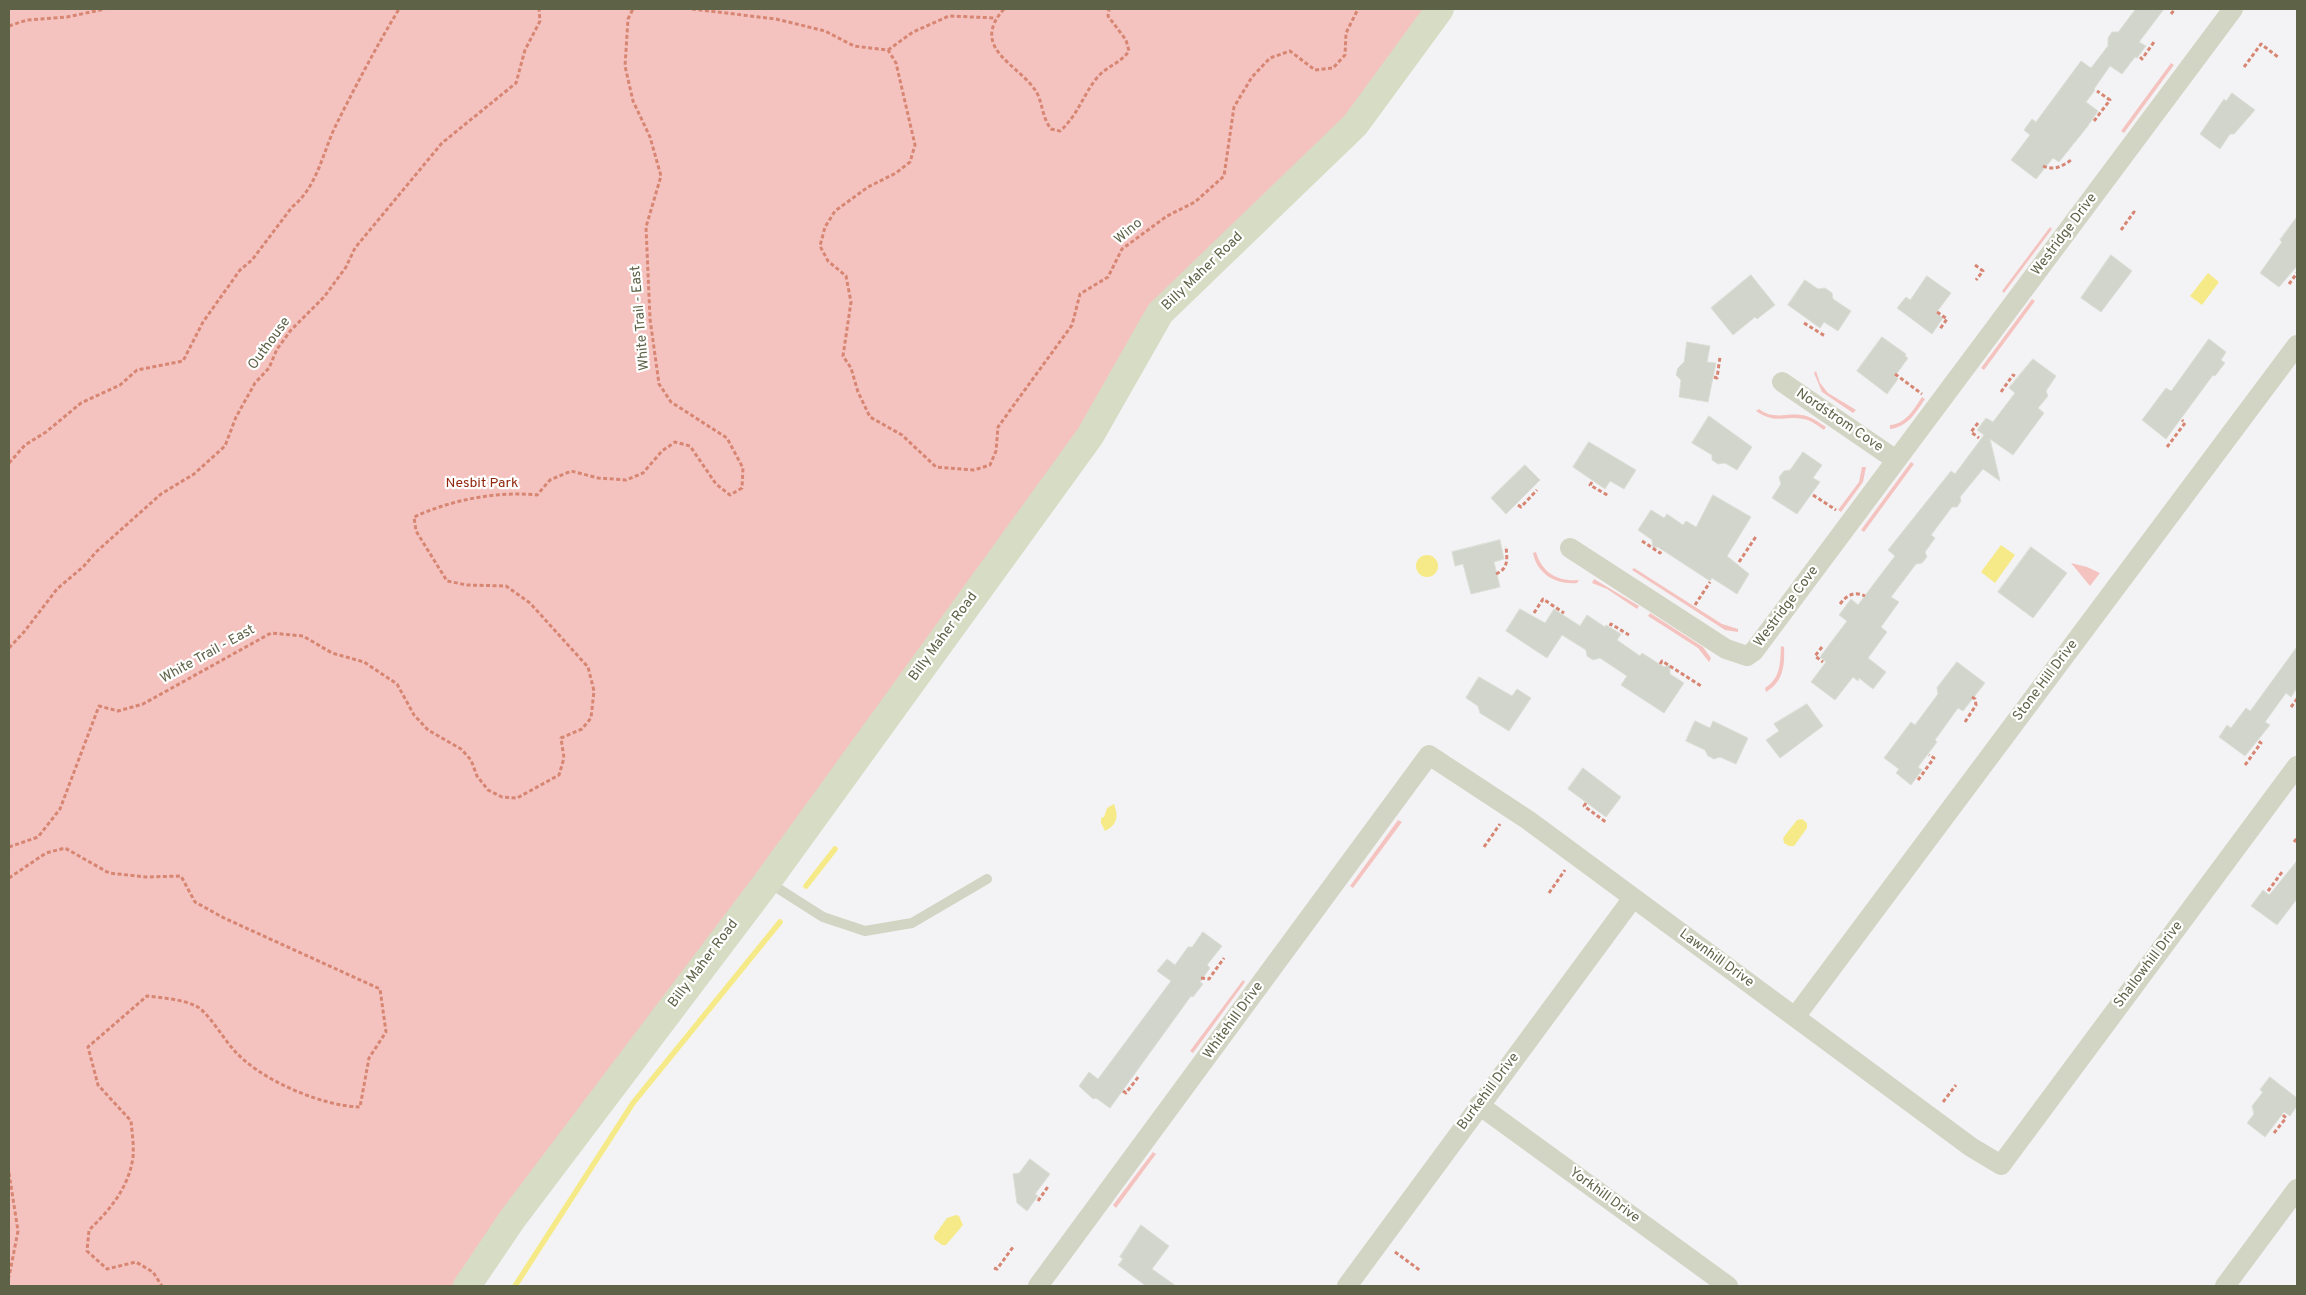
<!DOCTYPE html>
<style>
body{margin:0}
#map{position:relative;width:2306px;height:1295px;overflow:hidden;background:#f3f3f5;font-family:Overpass,sans-serif}
canvas{display:block}
.frame{position:absolute;inset:0;border:10px solid #5e6348;pointer-events:none}
</style>
<div id="map">
<canvas width="2306" height="1295"></canvas>
<div class="frame"></div>
</div>
<script>
const ctx = document.querySelector('canvas').getContext('2d');
ctx.lineJoin = 'round';
function fillPath(path, color) { ctx.fillStyle = color; ctx.fill(path, 'evenodd'); }
function stroke(path, color, width, dash) { ctx.strokeStyle = color; ctx.lineWidth = width; ctx.lineCap = dash ? 'butt' : 'round'; ctx.setLineDash(dash || []); ctx.stroke(path); }
function label(font, color, halo, rows, align = 'center') {
  ctx.font = font + ' Overpass,sans-serif'; ctx.lineWidth = 4.5; ctx.setLineDash([]); ctx.textBaseline = 'middle'; ctx.strokeStyle = halo; ctx.fillStyle = color; for (const [text, x, y, turn = 0] of rows) {
    ctx.save(); ctx.translate(x, y); ctx.rotate((+turn || 0) * Math.PI / 180); ctx.textAlign = isNaN(turn) ? turn : align; if (halo) ctx.strokeText(text, 0, 0); ctx.fillText(text, 0, 0); ctx.restore();
  }
}
const green = new Path2D(`
 M9,9H1439L1338,142L1173,299L1061,463L467,1286H9Z
 M2171,63L2174,65L2124,133L2121,131Z
 M2050,227L2052,229L2004,293L2002,291Z
 M2032,299L2035,301L1984,370L1981,368Z
 M1816,371L1820,383L1828,393L1856,410L1853,413L1822,392L1814,373Z
 M1922,397L1925,399C1916,412 1908,427 1890,429V425C1906,424 1914,409 1922,397Z
 M1759,409C1773,420 1786,413 1801,415C1811,416 1818,422 1826,427L1824,430C1818,426 1811,420 1803,419C1782,415 1777,425 1756,411Z
 M1911,462L1914,464L1864,532L1861,530Z
 M1862,467H1866L1863,482L1841,512L1838,510L1859,482Z
 M1536,552C1542,573 1558,582 1579,580L1577,583C1556,585 1537,574 1533,553Z
 M2071,563L2087,567L2100,573L2090,586Z
 M1634,568L1722,624L1738,629V632L1725,630L1632,570Z
 M1594,579L1639,606L1637,609L1607,589L1592,583Z
 M1650,613L1703,647L1711,658L1709,662L1698,648L1648,616Z
 M1781,646L1784,647C1785,666 1783,682 1766,692L1765,688C1781,678 1780,663 1781,646Z
 M1398,820L1402,822L1353,888L1350,886Z
 M1243,980L1245,982L1193,1053L1190,1051Z
 M1153,1152L1156,1154L1116,1208L1113,1205Z`);
const water = new Path2D(`
 M2208,273L2219,282L2202,305L2190,296Z
 M2001,545L2015,555L1995,583L1981,572Z
 M1416 566a11 11 0 1 1 22 0a11 11 0 1 1-22 0Z
 M1114,804C1119,817 1117,825 1105,831L1101,823V818L1104,817L1107,808Z
 M1802,819L1807,823V828L1794,846H1789L1784,843L1783,838L1797,820Z
 M956,1215L959,1216L963,1225L946,1245H942L934,1239V1236L947,1218Z`);
const stream = new Path2D(`
 M806,886L835,849
 M515,1286L633,1103L780,922`);
const building = new Path2D(`
 M2136,9H2164L2139,42L2146,46L2137,58L2135,57L2122,74L2110,66L2094,89L2095,90L2086,102L2098,111L2087,127L2059,162L2053,158L2036,179L2011,160L2030,135L2024,130L2032,119L2036,122L2081,61L2091,68L2108,46V38L2112,32H2118Z
 M2232,93L2255,110L2234,134H2230L2220,149L2200,134L2224,99L2226,101Z
 M2297,217V266L2279,287L2260,273L2282,242L2280,240Z
 M2111,255L2132,271L2101,312L2081,298Z
 M1751,275L1775,305L1757,319L1755,317L1733,335L1711,308Z
 M1927,276L1951,293L1936,313L1943,318L1932,334L1897,308L1906,297L1910,300Z
 M1805,280L1818,289L1825,288L1832,293L1833,299L1851,311L1838,331L1824,322L1820,328L1788,305Z
 M1882,337L1906,354L1905,356L1908,358L1895,376L1898,379L1887,394L1857,371Z
 M2209,339L2226,352L2221,360L2225,363L2215,376L2213,375L2166,439L2142,420L2166,388L2171,391Z
 M1687,342L1710,346L1707,362L1716,363L1708,402L1679,397L1681,380L1676,375L1678,368L1684,362Z
 M2033,359L2056,376L2046,391L2048,396L2038,408L2044,413L2013,455L1990,439L2000,481L1983,469L1960,497L1961,501L1957,507H1952L1931,535L1935,538L1925,552L1927,557L1922,563L1916,564L1891,597L1899,602L1881,627L1887,632L1868,658L1886,672L1873,689L1859,678L1858,681L1853,677L1835,700L1811,682L1826,662L1820,657L1847,621L1839,615L1851,599L1858,605L1882,573L1895,556L1888,550L1951,471L1955,474L1984,435L1977,430L1986,418L1993,422L2015,393L2009,388Z
 M1709,416L1752,447L1737,470L1725,463L1718,464L1712,460V455L1692,443Z
 M1589,442L1636,470L1624,489L1610,481L1605,489L1573,467Z
 M1803,452L1822,465L1813,478L1820,482L1797,514L1772,498L1781,484L1779,477L1784,471L1790,470Z
 M1525,465L1540,480L1506,514L1491,498Z
 M1713,495L1751,517L1727,556L1749,574L1737,594L1712,578L1710,581L1658,547L1653,548L1652,540L1638,530L1651,510L1664,518L1667,514L1683,525L1686,521L1696,527Z
 M1500,540L1504,559L1494,562L1500,587L1471,594L1463,564L1455,566L1452,552Z
 M2031,547L2067,573L2033,618L1998,592Z
 M1520,609L1545,623L1554,609L1580,626L1587,615L1605,627L1606,625L1621,634L1617,640L1640,656L1642,653L1664,667L1670,665V674L1684,683L1664,713L1621,685L1627,676L1600,658L1593,660L1587,656L1586,650L1562,635L1547,658L1506,631Z
 M2297,647V688L2291,697L2286,693L2265,722L2270,725L2245,756L2219,737L2227,725L2231,728L2246,708L2250,711Z
 M1957,662L1985,683L1963,711L1958,708L1935,740L1937,742L1918,767L1922,770L1911,785L1896,773L1899,769L1884,758L1911,722L1915,725L1938,694L1937,688Z
 M1479,677L1512,696L1517,689L1531,698L1509,731L1480,713L1478,706L1466,698Z
 M1807,704L1823,726L1780,758L1766,740L1779,731L1774,724Z
 M1695,721L1710,728L1713,721L1748,738L1736,764L1720,757L1714,759L1708,756L1705,750L1686,741Z
 M1583,768L1621,797L1606,817L1568,789Z
 M2297,861V899L2277,925L2251,906L2263,890L2269,895Z
 M1203,932L1222,946L1207,965L1210,968L1200,982L1203,984L1193,997L1191,996L1110,1108L1096,1098L1093,1099L1079,1086L1089,1072L1098,1079L1171,981L1157,971L1167,959L1175,965L1188,947H1192Z
 M2270,1077L2297,1098V1106L2290,1116L2284,1112L2265,1137L2247,1123L2254,1114L2252,1106L2263,1092L2260,1090Z
 M1030,1159L1050,1174L1035,1194L1038,1196L1027,1211L1017,1203L1013,1174L1019,1173Z
 M1141,1225L1169,1246L1152,1269L1176,1286H1146L1118,1265L1123,1259L1120,1257Z`);
const path = new Path2D(`
 M692,9L776,19L825,31L854,46L888,50L896,63L915,145L910,162L896,173L868,187L835,211L825,227L820,246L828,261L846,276L851,302L843,356L851,368L858,392L870,417L902,435L936,467L974,470L990,465L996,451L998,427L1072,325L1080,294L1108,277L1122,249L1167,216L1195,202L1224,176L1234,107L1252,77L1270,58L1290,51L1315,70L1333,68L1345,55L1346,33L1358,9
 M1004,9C968,49 1021,65 1037,93C1043,105 1042,117 1051,129L1060,131C1078,115 1082,97 1096,79C1107,65 1119,65 1129,51L1126,40L1108,16L1109,9
 M2171,14L2175,9
 M9,26L27,20L67,17L105,9
 M888,50L913,32L949,16L996,18
 M2140,57L2142,59L2154,42
 M2244,67L2261,44L2278,57
 M2094,121L2110,100L2097,91
 M2043,166C2054,171 2063,166 2071,160
 M2121,230L2134,212L2136,214
 M1975,265L1983,271L1976,280
 M2289,284L2297,273
 M1937,312L1947,319L1940,329
 M1804,323L1825,336
 M1895,374L1922,394
 M1714,377L1717,378L1720,357
 M2001,392L2013,375L2015,376
 M1978,423L1971,432L1979,438
 M2167,447L2185,423L2182,420
 M9,463L25,445L46,432L81,403L120,385L137,370L183,361L203,322L240,270L252,260L292,207C317,187 322,155 335,127C355,87 376,47 399,9
 M1592,482L1590,485L1609,496
 M1813,495L1836,510
 M1518,505L1521,507L1537,490
 M1642,541L1660,553L1662,549
 M1739,562L1757,535
 M1496,574C1509,568 1507,559 1506,546
 M1840,604C1847,595 1854,591 1865,596
 M1695,605L1710,582
 M1534,613L1543,599L1564,613
 M1610,626L1611,624L1629,635
 M1822,647L1815,656L1823,662
 M9,648L24,632L57,589L84,566L96,552L161,494L194,474L225,446L236,417L255,383L269,368L277,349L291,330L324,297L346,267L355,248L442,143L516,83L525,50L540,21L539,9
 M1660,664L1662,661L1701,686
 M2291,707L2297,699
 M1965,722L1976,705L1975,699L1972,697
 M2245,765L2261,743L2258,741
 M1918,780L1934,758L1929,755
 M1586,803L1584,806L1607,823
 M2294,842L2297,838
 M9,847L38,837L60,809L99,706L118,711L143,704L271,633L303,636L332,653L364,662L397,684L414,715L428,730L461,749L471,760L477,776L488,790L502,797L517,798L559,775L564,758L561,738L582,729L591,718L594,691L588,667L530,603L506,586L467,585L447,581L416,531L414,517C451,500 496,491 537,495L550,480L571,471L598,478L626,480L643,473L662,451L675,442L690,446L716,484L730,495L742,488L743,468L727,438L671,402L659,384L650,319L646,227L661,176L650,137L633,101L625,66L628,19L633,9
 M1484,847L1500,824
 M9,878L46,853L65,848L109,873L146,877L181,876L195,902L224,918L380,989L386,1032L369,1058L360,1107C321,1106 258,1079 233,1049C223,1038 208,1012 196,1006C182,999 162,998 147,996L88,1047L98,1085L131,1121C132,1132 134,1145 133,1157C129,1187 110,1210 89,1230L87,1251L107,1269L136,1262L153,1272L162,1286
 M2268,891L2282,872
 M1549,893L1565,870
 M1201,978L1209,979L1224,958
 M1123,1091L1126,1093L1139,1076
 M1943,1102L1956,1085
 M2274,1133L2286,1118L2283,1115
 M9,1173L18,1231L9,1277
 M1038,1201L1049,1185
 M1395,1252L1421,1271
 M994,1268L997,1269L1013,1247`);
const lane = new Path2D(`
 M768,882L823,917L865,931L912,923L987,879`);
const street = new Path2D(`
 M1782,382L1896,460
 M1570,548L1726,649L1747,656L1754,651L2233,9
 M1795,1017L2297,345
 M1479,1105L1728,1286
 M1038,1286L1429,755L1528,820L1971,1147L2001,1165L2297,766
 M1347,1286L1633,898
 M2225,1286L2297,1189`);
const secondary = new Path2D(`
 M467,1286L513,1218L767,882L1090,436L1160,313L1355,125L1440,9`);
const streetNames = [
 ["Wino",1129,232,-40],
 ["Westridge Drive",2065,235,-53],
 ["Billy Maher Road",1203,272,-44],
 ["White Trail - East",641,318,-95],
 ["Outhouse",270,344,-54],
 ["Nordstrom Cove",1839,421,34],
 ["Westridge Cove",1787,607,-53],
 ["Billy Maher Road",944,637,-54],
 ["White Trail - East",208,655,-29],
 ["Stone Hill Drive",2046,681,-53],
 ["Lawnhill Drive",1716,959,36],
 ["Billy Maher Road",704,964,-53],
 ["Shallowhill Drive",2149,965,-53],
 ["Whitehill Drive",1234,1021,-54],
 ["Burkehill Drive",1489,1092,-53],
 ["Yorkhill Drive",1604,1196,36]
];
const parkNames = [
 ["Nesbit Park",482,484]
];
fillPath(green, '#f5c3bf');
fillPath(water, '#f6ea88');
stroke(stream, '#f6ea88', 5.5);
fillPath(building, '#d2d5cc');
stroke(building, '#dbded6', 1);
stroke(path, '#d78673', 3, [4, 2.5]);
stroke(lane, '#d2d5c3', 10);
stroke(street, '#d2d5c3', 20);
stroke(secondary, '#d7ddc4', 28);
label('14px', '#5e6348', '#fff', streetNames);
label('14px', '#8f260e', '#fff', parkNames);
</script>
